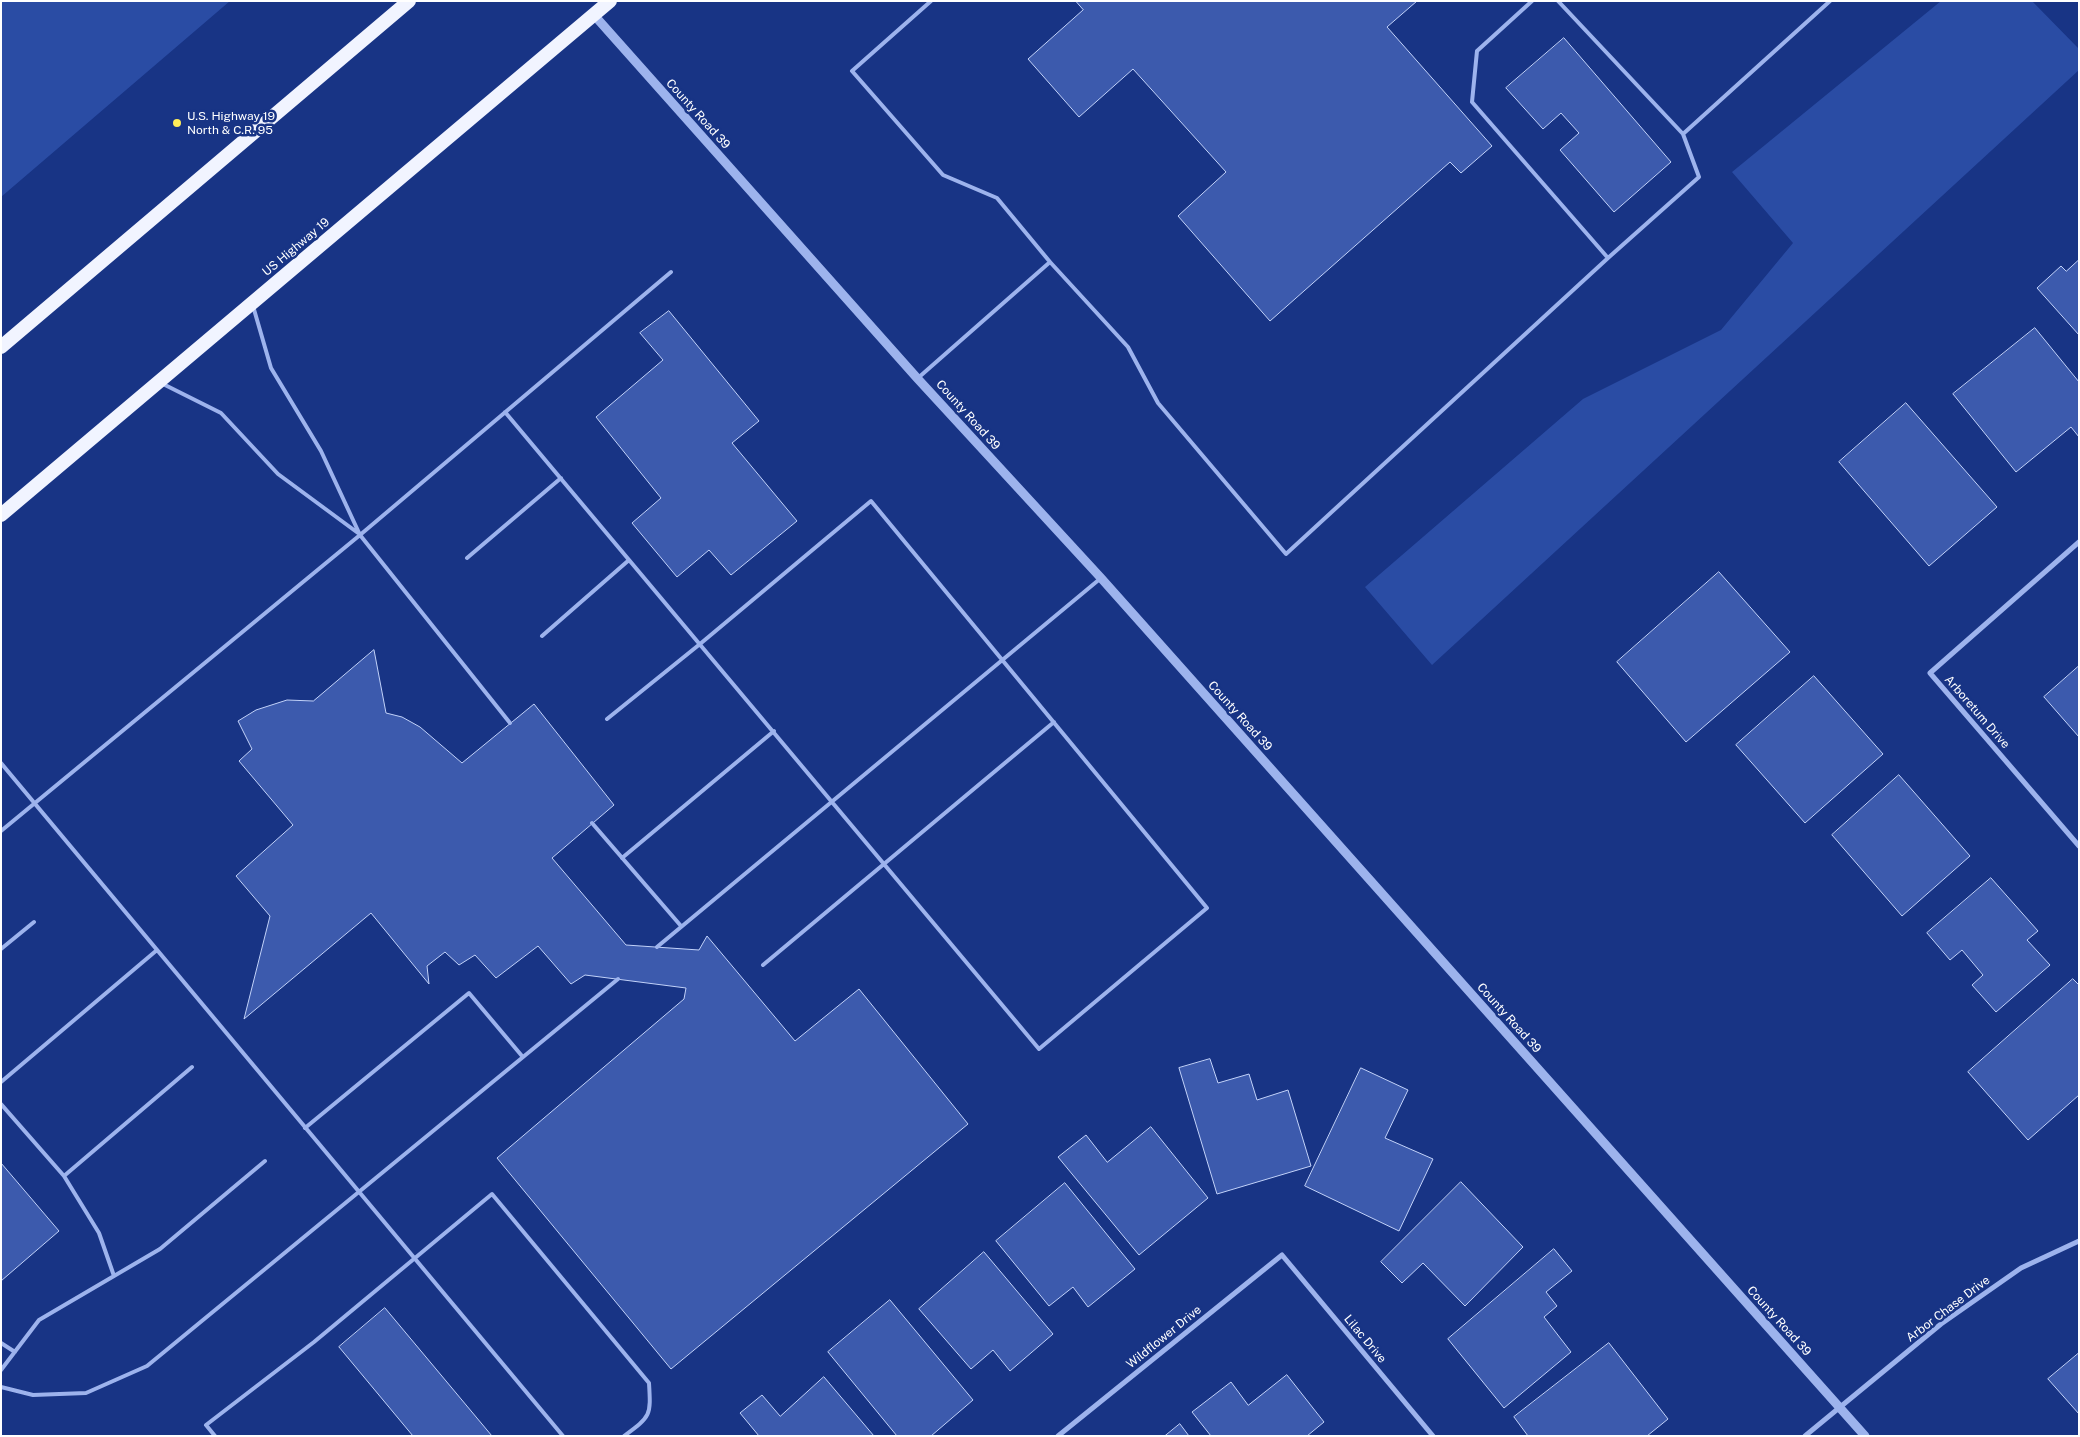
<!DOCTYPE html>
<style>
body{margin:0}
#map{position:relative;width:2080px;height:1437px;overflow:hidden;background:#183485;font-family:"Public Sans",sans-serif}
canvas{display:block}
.frame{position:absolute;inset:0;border:2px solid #fff;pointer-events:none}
</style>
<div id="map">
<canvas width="2080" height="1437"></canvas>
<div class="frame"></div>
</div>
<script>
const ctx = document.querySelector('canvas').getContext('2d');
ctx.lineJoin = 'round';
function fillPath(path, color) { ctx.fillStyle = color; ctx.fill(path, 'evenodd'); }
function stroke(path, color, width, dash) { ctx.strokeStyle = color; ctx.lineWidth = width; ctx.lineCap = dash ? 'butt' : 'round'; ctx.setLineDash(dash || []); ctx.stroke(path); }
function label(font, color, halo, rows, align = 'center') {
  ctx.font = font + ' "Public Sans",sans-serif'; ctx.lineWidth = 5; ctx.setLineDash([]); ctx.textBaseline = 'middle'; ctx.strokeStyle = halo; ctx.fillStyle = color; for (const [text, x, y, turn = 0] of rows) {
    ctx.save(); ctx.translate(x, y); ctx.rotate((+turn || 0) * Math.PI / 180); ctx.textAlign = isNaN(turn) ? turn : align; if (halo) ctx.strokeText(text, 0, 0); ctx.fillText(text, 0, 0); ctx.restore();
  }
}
const green = new Path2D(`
 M1,1H230L1,197Z
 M1941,1H2032L2079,49V70L1432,665L1365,587L1583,399L1721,330L1793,243L1732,172Z`);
const building = new Path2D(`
 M1076,1H1417L1387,27L1492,146L1461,173L1450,162L1270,321L1178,216L1226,172L1133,69L1079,117L1028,59L1083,10Z
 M1564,38L1671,162L1614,212L1560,150L1579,133L1561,113L1543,129L1506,88Z
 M2079,260V335L2037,288L2061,266L2066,271Z
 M669,311L759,421L732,443L797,521L731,575L709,550L677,577L632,523L661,498L596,417L663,360L640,333Z
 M2035,328L2079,382V437L2071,427L2016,472L1953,394Z
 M1906,403L1997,507L1929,566L1839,462Z
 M1719,572L1790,652L1686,742L1617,662Z
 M374,650L386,713L402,717L420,727L462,763L534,704L614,805L552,858L626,945L699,950L707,936L795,1041L859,989L968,1124L671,1369L497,1158L684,999L686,988L585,975L571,984L538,946L496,978L475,955L459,965L445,952L427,966L429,984L371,913L244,1019L270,916L236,876L293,825L239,761L252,749L238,721L256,710L287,700L313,701Z
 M2079,666V737L2044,697Z
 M1814,676L1883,754L1805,823L1736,745Z
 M1899,775L1970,856L1902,916L1832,835Z
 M1991,878L2038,931L2027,940L2050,965L1996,1012L1972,985L1983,975L1962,950L1950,960L1927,933Z
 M2073,979L2079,985V1095L2028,1140L1968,1072Z
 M1210,1059L1218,1083L1249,1074L1257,1100L1288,1090L1311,1166L1217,1194L1179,1068Z
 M1361,1068L1408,1090L1385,1138L1433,1159L1399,1231L1305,1186Z
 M1151,1127L1208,1198L1139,1255L1058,1157L1086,1135L1107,1162Z
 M1,1163L59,1231L1,1281Z
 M1461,1182L1523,1247L1465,1306L1423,1263L1402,1283L1381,1262Z
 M1065,1183L1135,1269L1088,1307L1073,1287L1049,1306L996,1241Z
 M1554,1249L1572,1271L1546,1292L1557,1306L1544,1317L1571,1352L1504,1408L1448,1339Z
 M984,1252L1053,1334L1010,1371L993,1350L971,1369L919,1309Z
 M890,1300L973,1400L931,1436H897L828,1352Z
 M385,1308L492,1436H413L339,1347Z
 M1609,1343L1668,1419L1647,1436H1528L1514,1417Z
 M2079,1353V1414L2048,1379Z
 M1287,1375L1324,1422L1307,1436H1211L1192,1412L1231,1382L1248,1405Z
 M824,1377L874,1436H759L740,1413L762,1395L780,1416Z
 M1180,1424L1189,1436H1165Z`);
const service = new Path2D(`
 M931,1L852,71L943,175L997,198L1050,262
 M1532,1L1477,51L1472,102L1608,258
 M1683,134L1830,1
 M253,306L271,368L321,451L360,535L510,723
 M918,378L1050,262L1128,347L1158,403L1286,554L1608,258L1699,177L1683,134L1558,1
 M163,384L221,413L278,474L358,533
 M505,412C683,624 861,836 1039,1049L1207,908L871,501L700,644L607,719
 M467,558L561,478
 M542,636L629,560
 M1,763L563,1436
 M592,823L681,926
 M1,831L360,535L671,272
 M622,858L774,731
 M657,947L1101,578
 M1,949L34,922
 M763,965L1054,722
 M1,1082L157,950
 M1,1104L64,1176L99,1233L114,1276
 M305,1128L469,993L522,1056
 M64,1176L192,1067
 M1,1343L15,1352
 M1,1370L39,1320L160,1249L265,1161
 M1,1387L33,1395L86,1393L147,1366L618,979
 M215,1436L206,1425L314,1342L492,1194L649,1383C651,1416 651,1416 624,1436`);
const minor = new Path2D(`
 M2079,542L1930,673L2079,846
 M1058,1436L1282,1255L1433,1436
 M1805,1436L1941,1324L2021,1268L2079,1241`);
const tertiary = new Path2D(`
 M594,15L917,378L1101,578L1865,1436`);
const trunk = new Path2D(`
 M1,347L409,1
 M1,515L610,1`);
const markers = [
 [177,123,5,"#ffed59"]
];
const streetNames = [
 ["County Road 39",698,114,48],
 ["US Highway 19",296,247,-40],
 ["County Road 39",968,415,48],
 ["Arboretum Drive",1977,712,49],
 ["County Road 39",1240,716,48],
 ["County Road 39",1509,1018,48],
 ["Arbor Chase Drive",1948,1309,-37],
 ["County Road 39",1779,1321,48],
 ["Wildflower Drive",1164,1337,-39],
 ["Lilac Drive",1365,1339,50]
];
const poiNames = [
 ["U.S. Highway 19",187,116],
 ["North & C.R. 95",187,130]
];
fillPath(green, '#2a4ca4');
fillPath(building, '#3c5aad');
stroke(building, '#c2d2f9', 1);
stroke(service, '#9db3ed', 4);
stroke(minor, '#9db3ed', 5);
stroke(tertiary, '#9db3ed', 9);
stroke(trunk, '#f1f4ff', 14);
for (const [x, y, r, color] of markers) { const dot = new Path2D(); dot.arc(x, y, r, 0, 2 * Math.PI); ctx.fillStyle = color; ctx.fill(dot); stroke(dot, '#183485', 2); }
label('12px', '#fff', '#183485', streetNames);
label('12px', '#fff', '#183485', poiNames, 'left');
</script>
